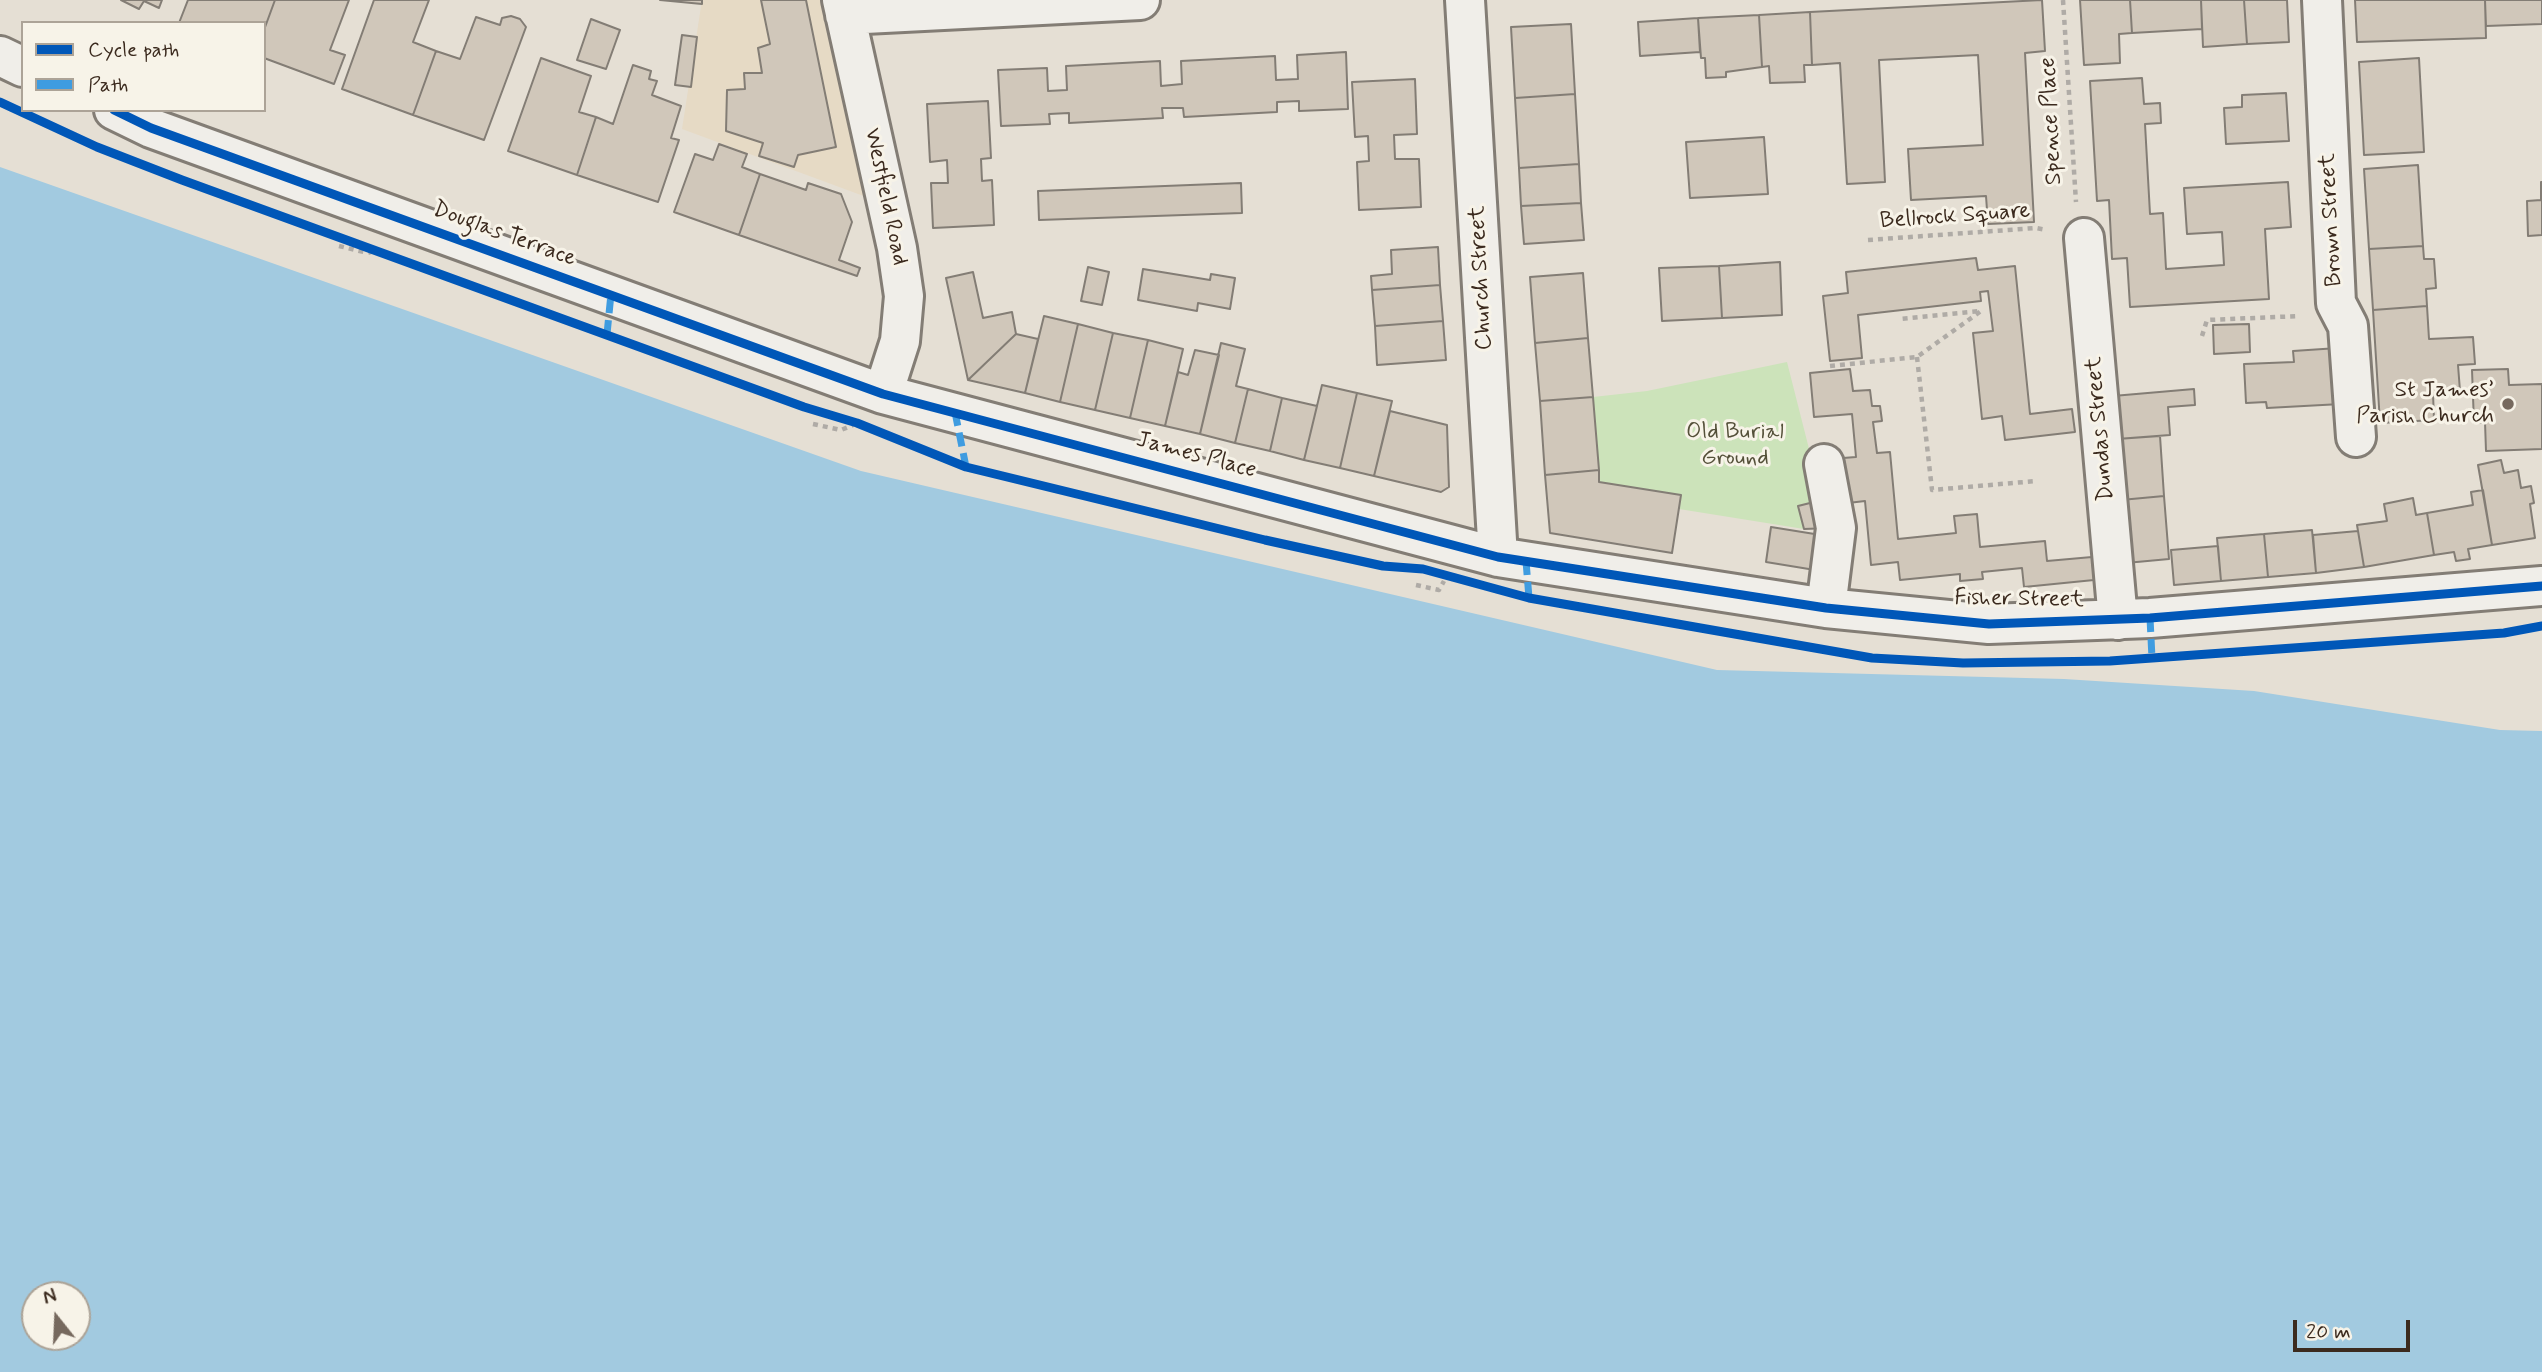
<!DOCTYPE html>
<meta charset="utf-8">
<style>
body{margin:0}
#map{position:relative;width:2542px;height:1372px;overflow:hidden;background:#e5dfd4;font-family:Mynerve,sans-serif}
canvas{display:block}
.legend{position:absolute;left:21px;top:21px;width:245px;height:91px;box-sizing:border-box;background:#f7f3e8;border:2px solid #aca397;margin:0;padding:9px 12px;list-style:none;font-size:21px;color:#3b2a1e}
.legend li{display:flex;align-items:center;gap:14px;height:35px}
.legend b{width:35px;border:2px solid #aca397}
.north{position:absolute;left:21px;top:1281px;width:70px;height:70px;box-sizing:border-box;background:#f7f3e8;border:2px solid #aca397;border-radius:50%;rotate:342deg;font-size:19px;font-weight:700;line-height:28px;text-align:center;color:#3b2a1e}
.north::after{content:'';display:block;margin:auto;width:24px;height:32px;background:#76695e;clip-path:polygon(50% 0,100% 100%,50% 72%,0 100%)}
.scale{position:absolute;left:2293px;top:1320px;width:117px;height:32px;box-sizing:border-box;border:4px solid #3b2a1e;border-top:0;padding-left:9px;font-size:21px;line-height:24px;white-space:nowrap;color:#3b2a1e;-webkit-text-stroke:5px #f7f3e8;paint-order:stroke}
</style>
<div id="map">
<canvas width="2542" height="1372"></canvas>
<ul class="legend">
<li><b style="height:9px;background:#0057b8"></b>Cycle path</li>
<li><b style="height:9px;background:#3f9ce0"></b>Path</li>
</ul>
<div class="north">N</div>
<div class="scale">20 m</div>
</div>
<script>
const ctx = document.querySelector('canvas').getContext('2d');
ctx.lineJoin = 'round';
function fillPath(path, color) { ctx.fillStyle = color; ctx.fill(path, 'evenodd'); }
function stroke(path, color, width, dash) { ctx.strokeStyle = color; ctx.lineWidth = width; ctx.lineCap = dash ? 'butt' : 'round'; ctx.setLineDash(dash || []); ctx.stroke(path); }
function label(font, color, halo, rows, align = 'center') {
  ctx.font = font + ' Mynerve,sans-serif'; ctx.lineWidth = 6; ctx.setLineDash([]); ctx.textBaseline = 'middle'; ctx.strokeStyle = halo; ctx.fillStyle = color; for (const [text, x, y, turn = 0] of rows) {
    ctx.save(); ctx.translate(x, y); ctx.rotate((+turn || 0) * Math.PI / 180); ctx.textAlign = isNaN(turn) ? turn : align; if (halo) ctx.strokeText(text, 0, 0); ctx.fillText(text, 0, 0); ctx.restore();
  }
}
const built = new Path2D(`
 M702,0H842L888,205L682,129Z`);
const green = new Path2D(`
 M1787,362L1822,500L1798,506L1804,529L1679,509L1681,495L1599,482L1593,397L1647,391Z`);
const water = new Path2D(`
 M0,167L861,471L1717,670L2064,679L2254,691L2500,730L2542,731V1372H0ZM35,1295H77V1337H35Z`);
const building = new Path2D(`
 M121,0H162L159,8L144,1L139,9Z
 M188,0H275L264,30V23H179Z
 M275,0H349L330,50L345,55L334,84L264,58V30Z
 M374,0H429L413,42L436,51L413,115L342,89Z
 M660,0H702V4Z
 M761,0H806L836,147L798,155L794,167L759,156L763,143L726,131L727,90L745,89L744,73H762L758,48L770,44Z
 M2042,0L2045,51L2025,53L2034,222L1988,224L1986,196L1911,200L1908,149L1983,145L1978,55L1879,60L1885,182L1847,184L1840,63L1812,65L1810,12Z
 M2080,0H2130L2132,33L2119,34L2120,63L2084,65Z
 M2130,0H2201L2202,29L2132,33Z
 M2201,0H2244L2247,44L2203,47Z
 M2244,0H2287L2289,42L2247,44Z
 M2355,0H2485L2486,38L2357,42Z
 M2485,0H2542V24L2486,26Z
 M1810,12L1812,65H1804L1805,82L1770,83L1769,66L1762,67L1759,15Z
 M1759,15L1762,67L1726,72V77L1706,78L1705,58H1701L1698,18Z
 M511,16L520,19L526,27L484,140L413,115L436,51L460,59L476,17L500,25L502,18Z
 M1698,18L1700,52L1640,56L1638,22Z
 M591,19L620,30L606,69L577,60Z
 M1571,24L1575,94L1515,98L1511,27Z
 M682,35L697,37L691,87L675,85Z
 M1346,52L1348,109L1299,111V101L1277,102V112L1184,117L1183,108H1162L1163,118L1069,123V113L1049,114L1050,124L1001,126L998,70L1047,68L1048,91L1067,90L1066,66L1160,61L1161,86L1182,84L1181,61L1275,56L1276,80L1298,79L1297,55Z
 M541,58L591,76L579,112L596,117L577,175L508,151Z
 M2419,58L2424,152L2364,155L2359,62Z
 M633,65L651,71L649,79L657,81L652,95L681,106L671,138L679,140L658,202L577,175L596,117L613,124Z
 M2142,78L2144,104L2160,103L2161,123L2145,124L2150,214L2163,213L2166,269L2224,265L2222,232L2187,234L2184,188L2288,182L2291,227L2265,229L2269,299L2130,307L2127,258L2112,259L2109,200L2097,201L2090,81Z
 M1415,79L1417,134L1394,135L1395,159H1419L1421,207L1359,210L1357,162L1369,161L1368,136L1355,137L1352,82Z
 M2286,93L2289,141L2226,144L2224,108L2242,107V95Z
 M1575,94L1579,164L1519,168L1515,98Z
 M988,101L991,158L981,159L982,181L992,180L994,225L933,228L931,183H948L947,160L930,162L927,104Z
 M1764,137L1768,194L1690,198L1686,142Z
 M719,144L747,154L742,167L760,174L739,235L674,212L695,154L713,160Z
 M1579,164L1581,203L1521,206L1519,168Z
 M2418,165L2423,246L2369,249L2364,169Z
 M760,174L806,190L808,183L841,194L852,222L839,260L860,268L857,276L739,235Z
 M2541,182H2542V235L2528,236L2527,201L2541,200Z
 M1241,183L1242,213L1039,220L1038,191Z
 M1581,203L1584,240L1524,244L1521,206Z
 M2423,246L2424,259H2434L2436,288L2426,289L2427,306L2373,310L2369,249Z
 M1438,247L1440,285L1372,290L1371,276L1392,274L1391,250Z
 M1976,258L1978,270L2015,266L2030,414L2072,409L2075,432L2005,440L2002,416L1982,419L1973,333L1993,331L1988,291L1980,292L1981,301L1858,315L1862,358L1830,361L1823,296L1848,293L1846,272Z
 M1780,262L1782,315L1722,318L1719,266Z
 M1719,266L1722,318L1662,321L1659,268Z
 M1088,267L1109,272L1102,305L1081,301Z
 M1143,269L1210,280L1211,274L1235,278L1230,309L1198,303L1197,311L1138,300Z
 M973,272L983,318L1012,312L1016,334L968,380L946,278Z
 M1583,273L1588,338L1535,343L1530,277Z
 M1440,285L1443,321L1375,326L1372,290Z
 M2427,306L2429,339L2473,337L2475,364L2458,365L2460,391L2433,393L2434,420L2380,423L2373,310Z
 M1044,316L1078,324L1060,402L1025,393Z
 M1443,321L1446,360L1377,365L1375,326Z
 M1078,324L1113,333L1095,410L1060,402Z
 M2249,324L2250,352L2214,354L2213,325Z
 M1113,333L1148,340L1130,418L1095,410Z
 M1016,334L1038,339L1025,393L968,380Z
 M1588,338L1593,397L1540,401L1535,343Z
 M1148,340L1183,349L1165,426L1130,418Z
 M1221,343L1245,349L1236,386L1248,389L1235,443L1200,434Z
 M2338,348L2341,404L2267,408L2266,402L2246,403L2244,364L2294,362L2293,351Z
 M1195,350L1219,355L1200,434L1165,426L1178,372L1188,375Z
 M1850,369L1853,391L1870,390L1872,406H1880L1882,421L1873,422L1877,453L1890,452L1898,539L1956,533L1954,516L1977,514L1980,547L2045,541L2047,561L2092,557L2094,580L2024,587L2022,568L1982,572L1983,579L1960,581V574L1900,580L1898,562L1871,565L1865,501L1848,503L1843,458L1856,457L1852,414L1814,417L1810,373Z
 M2508,369L2509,385L2542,384V449L2486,451L2485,422L2474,423L2472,370Z
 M1322,385L1357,393L1340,468L1304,460Z
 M1248,389L1282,398L1270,451L1235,443Z
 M2194,389L2195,405L2168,407L2170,435L2117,439L2113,396Z
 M1357,393L1392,401L1374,476L1340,468Z
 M1593,397L1599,470L1545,475L1540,401Z
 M1282,398L1317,406L1304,460L1270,451Z
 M1390,411L1447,425L1449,487L1441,492L1374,476Z
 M2160,436L2164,496L2121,500L2117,439Z
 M2501,460L2504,473L2518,470L2521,488L2531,486L2534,503L2530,504L2535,538L2492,545L2478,465Z
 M1599,470V482L1681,495L1672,553L1550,533L1545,475Z
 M2483,490L2492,545L2468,549L2470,559L2456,561L2454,552L2434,555L2427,513L2473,505L2471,492Z
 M2164,496L2169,559L2126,563L2121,500Z
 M2413,498L2416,515L2427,513L2434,555L2364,567L2357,525L2387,521L2384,504Z
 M1822,500L1830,528L1804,529L1798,506Z
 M1771,527L1827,536L1821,571L1766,562Z
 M2312,530L2316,573L2268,577L2264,534Z
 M2358,531L2364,567L2316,573L2313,535Z
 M2264,534L2268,577L2221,581L2217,538Z
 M2218,546L2221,581L2174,585L2171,550Z`);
const path = new Path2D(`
 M2063,0L2076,202
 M1868,240L2036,228L2047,230
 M339,246L368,253L374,251
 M2202,336L2207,320L2300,316
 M1917,357L1932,490L2036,481
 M1830,366L1917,357L1981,311L1899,319
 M813,424L841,430L853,425
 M1416,585L1439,590L1444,581`);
const minor = new Path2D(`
 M842,0L897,248L904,296L900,341L883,394
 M1465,0L1498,557
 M2322,0L2336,303L2348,326L2356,437
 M845,15L1140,0
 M0,56L23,67
 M114,110L151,128L883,394L1498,557L1826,608L1989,624L2150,618L2542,586
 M2084,238L2118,620
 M1824,464L1836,528L1826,608`);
const quiet = new Path2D(`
 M607,334L611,294
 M955,412L966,467
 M1526,561L1529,598
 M2150,618L2152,658`);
const cycleway = new Path2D(`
 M0,102L97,147L182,180L804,407L857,423L966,467L1265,540L1383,566L1423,569L1529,598L1872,658L1963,663L2110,661L2504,633L2542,626
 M114,110L151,128L883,394L1498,557L1826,608L1989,624L2150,618L2542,586`);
const markers = [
 [2508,404,7,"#76695e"]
];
const streetNames = [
 ["Spence Place",2052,121,-93],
 ["Westfield Road",885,197,78],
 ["Bellrock Square",1955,217,-4],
 ["Brown Street",2332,220,-93],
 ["Douglas Terrace",504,235,20],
 ["Church Street",1482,278,-93],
 ["Dundas Street",2101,429,-95],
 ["James Place",1196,456,15],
 ["Fisher Street",2019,600,1]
];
const poiNames = [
 ["St James’",2494,391],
 ["Parish Church",2494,417]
];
const parkNames = [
 ["Old Burial",1735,433],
 ["Ground",1735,459]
];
fillPath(built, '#e6dac5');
fillPath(green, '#cce3ba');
fillPath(water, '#a2cae0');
fillPath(building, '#d0c7ba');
stroke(building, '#837d75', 2);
stroke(minor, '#837d75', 44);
stroke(path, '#afaba6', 4.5, [5, 5]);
stroke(minor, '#f0eee9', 38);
stroke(quiet, '#3f9ce0', 7, [14, 7]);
stroke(cycleway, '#0057b8', 9);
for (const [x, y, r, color] of markers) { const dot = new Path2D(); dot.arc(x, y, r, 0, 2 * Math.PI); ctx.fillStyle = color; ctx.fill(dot); stroke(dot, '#f7f3e8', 2.5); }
label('23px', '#3b2a1e', '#f7f3e8', streetNames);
label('23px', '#3b2a1e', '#f7f3e8', poiNames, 'right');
label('23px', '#545039', '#f7f3e8', parkNames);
</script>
